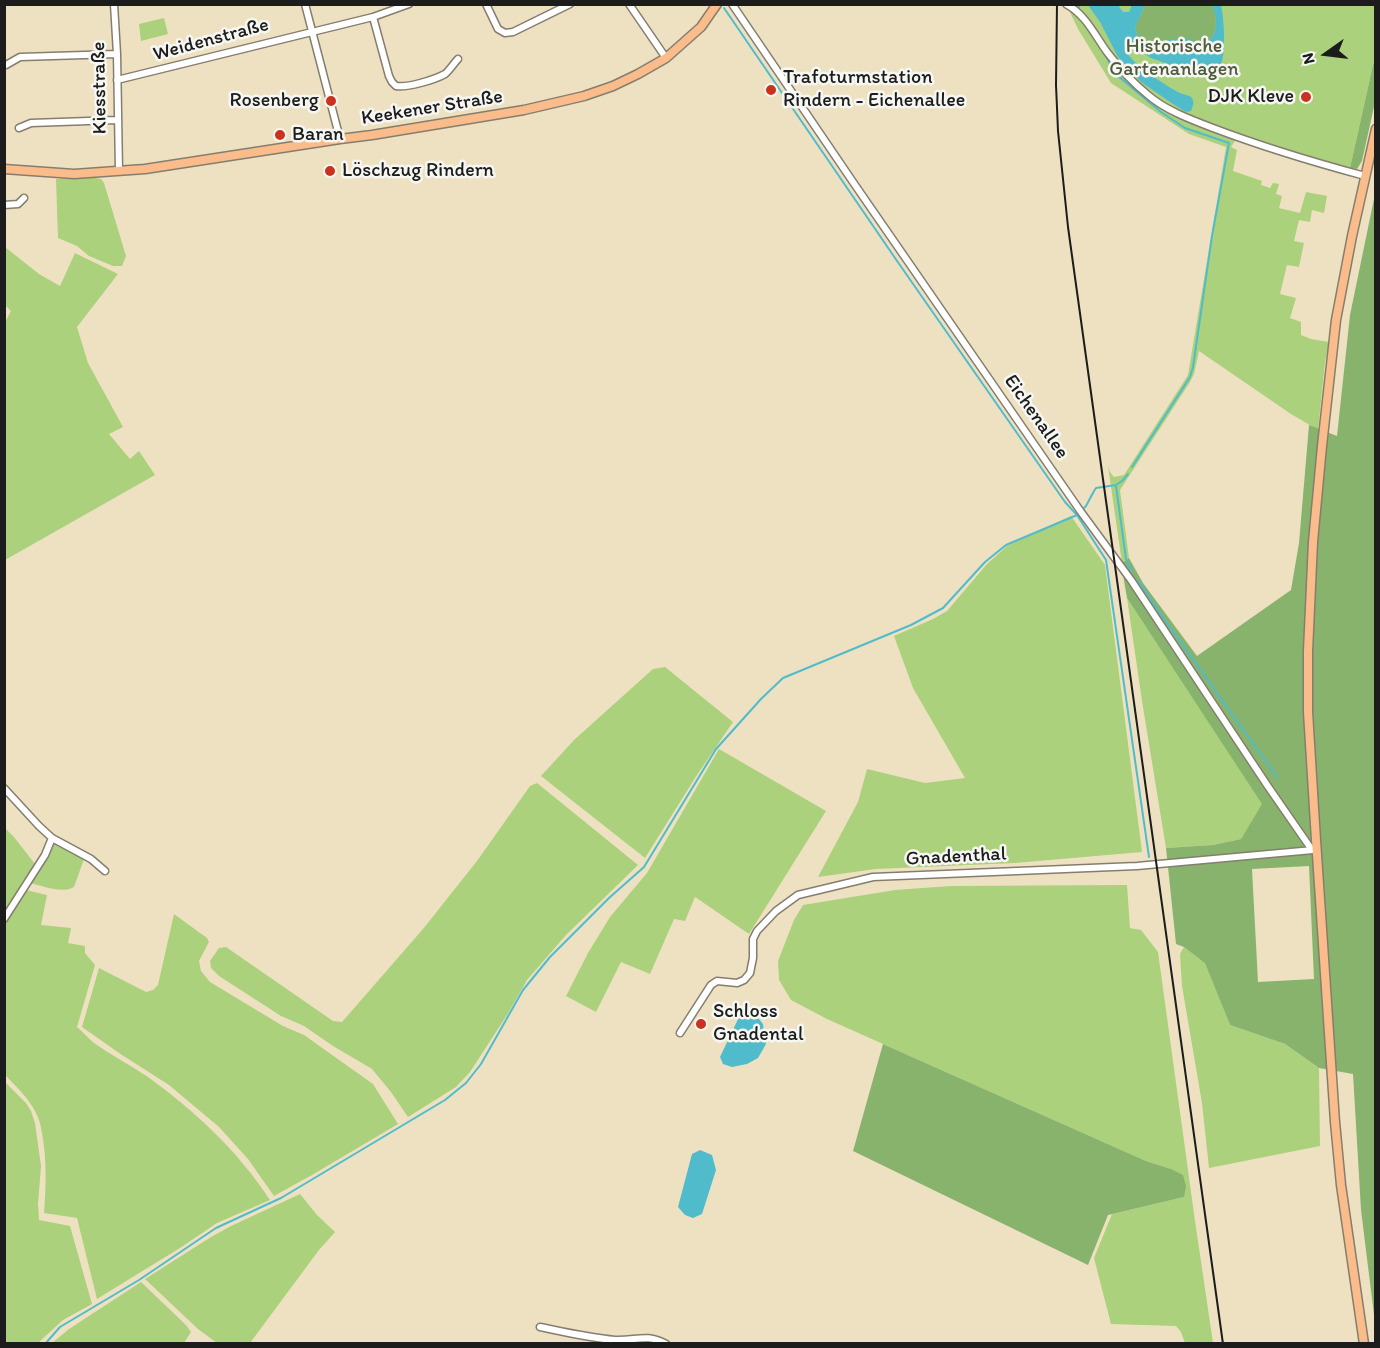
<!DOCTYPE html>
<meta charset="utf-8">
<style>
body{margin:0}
#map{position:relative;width:1380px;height:1348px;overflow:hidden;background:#eee1c2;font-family:Itim,sans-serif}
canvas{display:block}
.frame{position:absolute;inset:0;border:6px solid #1c1c1c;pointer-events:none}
.north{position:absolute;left:1296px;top:24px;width:60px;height:60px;-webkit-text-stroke:4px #f6f6f2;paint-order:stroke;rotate:256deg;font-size:16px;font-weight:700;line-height:24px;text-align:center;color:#1c1c1c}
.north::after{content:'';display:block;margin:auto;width:21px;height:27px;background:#1c1c1c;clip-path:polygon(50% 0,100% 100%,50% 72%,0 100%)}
</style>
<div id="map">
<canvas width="1380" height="1348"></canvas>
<div class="frame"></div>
<div class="north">N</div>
</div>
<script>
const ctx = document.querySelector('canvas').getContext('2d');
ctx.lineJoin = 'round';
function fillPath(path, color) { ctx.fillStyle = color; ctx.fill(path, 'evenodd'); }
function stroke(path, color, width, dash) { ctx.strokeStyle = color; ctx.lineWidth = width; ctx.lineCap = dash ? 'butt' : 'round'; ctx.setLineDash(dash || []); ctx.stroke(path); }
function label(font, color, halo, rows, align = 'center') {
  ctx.font = font + ' Itim,sans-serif'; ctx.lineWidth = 5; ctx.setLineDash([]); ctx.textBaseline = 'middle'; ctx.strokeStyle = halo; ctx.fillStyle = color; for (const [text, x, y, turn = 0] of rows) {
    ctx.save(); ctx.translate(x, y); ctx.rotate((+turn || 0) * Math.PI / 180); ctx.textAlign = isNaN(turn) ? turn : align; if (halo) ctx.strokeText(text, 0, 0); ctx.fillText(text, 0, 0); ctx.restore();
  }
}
const green = new Path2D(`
 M1064,4L1375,5V56L1350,168L1277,149L1238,136L1231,147L1237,150L1233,171L1262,181L1261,185L1270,188L1273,183L1279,184L1276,194L1282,196L1279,208L1300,213L1306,192L1327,196L1324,213L1312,210L1310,222L1299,220L1294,241L1304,243L1299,267L1287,265L1280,294L1296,298L1290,318L1301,322V335L1311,339L1329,342L1325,362L1318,430L1291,414L1199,351L1194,374L1190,382L1120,490L1129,558L1122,563L1108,466L1110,472L1114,477L1124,475L1188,375L1226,147L1189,134L1111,83L1078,29L1069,10Z
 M164,18L168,34L141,41L139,24Z
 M92,177L101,179L104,183L126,256L122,266H113L89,256L77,246L58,238L56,179Z
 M5,247L39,274L60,286L75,253L118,274L77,327L88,363L123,427L109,434L130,459L139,451L155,475L5,560L4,324L11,311L5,305Z
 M1071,516L1105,565L1142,852L1015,863L876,869L818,877L858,802L867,769L925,783L965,778L913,688L894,636L933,619L947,611L987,564L1007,546Z
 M1127,598L1263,804L1241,839L1213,845L1166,848L1142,701Z
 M665,667L733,722L697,775L645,858L541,776L574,740L653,669Z
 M719,749L826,811L749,934L695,897L685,921L674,919L650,974L621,962L596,1012L566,996L588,953L610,917L647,873Z
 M537,783L638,865L566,935L527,980L507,1015L470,1072L456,1087L408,1117L391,1092L372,1069L333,1046L304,1026L281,1016L219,976L211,968L210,961L219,948L226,947L333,1021L342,1022L423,929L477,861L530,786Z
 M5,828L14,837L35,864L5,917Z
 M52,843L84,859L74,887C62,894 43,886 30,883Z
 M1127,885L1130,928L1141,930L1158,952L1195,1221L1213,1343H1185L1181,1332L1176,1326L1111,1324L1094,1258L1112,1214L1184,1197L1171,1169L1146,1161L827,1019L791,1000L779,980L778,961L794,920L803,905L895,890L951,886Z
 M26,890L47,895L41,925L71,928L68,943L85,946V953L95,965L77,1027C83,1032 88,1038 94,1043C111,1055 130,1065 148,1077C195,1111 238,1151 270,1200L217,1223L180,1248L97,1299L77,1218L44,1213C46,1186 47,1161 42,1133C41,1128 40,1121 37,1115C31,1101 16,1086 5,1075V925Z
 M174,914L207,938L209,942L199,961L201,971L210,982L283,1026L304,1035L373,1084L398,1124L312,1175L274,1196L248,1159L219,1127L169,1085L122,1055L82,1027L99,968L146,992L153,990L158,985Z
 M1184,947L1205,962L1230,1025L1285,1044L1319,1068L1320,1146L1209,1168L1202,1103L1182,986L1180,954Z
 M4,1081L26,1103L31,1111L35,1123L41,1166L38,1204L39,1220L70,1226L92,1304L63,1320L38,1343H5Z
 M300,1194L317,1215L335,1232L319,1250L250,1343H217L198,1329L145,1279L211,1237L231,1226Z
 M141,1282L186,1325L191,1332L184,1343H52L69,1329Z`);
const forest = new Path2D(`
 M1145,5H1212C1218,19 1218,33 1206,45L1165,40L1150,43L1138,37L1135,28Z
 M1375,56V102L1362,161L1357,169L1350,168Z
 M1375,194V1323L1361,1210L1353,1074L1319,1068L1285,1044L1230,1025L1205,963L1184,947L1176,944L1166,848L1213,845L1241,839L1262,804L1127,598L1123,575L1122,563L1129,558L1143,583L1197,656L1291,590L1299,543L1309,425L1337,436L1350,315ZM1309,866L1314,979L1258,982L1252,869Z
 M883,1044L1146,1161L1171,1169L1183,1175L1186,1186L1184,1197L1108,1215L1088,1265L853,1151Z`);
const water = new Path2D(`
 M1088,5H1118L1123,12H1129L1132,5H1145L1135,28L1138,37L1150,43L1184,38L1198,42L1200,45H1206C1218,33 1218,19 1212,5H1221C1224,17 1226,54 1221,64C1219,69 1214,72 1211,75H1199L1151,58L1131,45L1127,49C1127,51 1127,52 1128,54C1132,63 1168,87 1178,92C1181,94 1188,95 1191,97C1195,101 1193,106 1191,111L1186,112L1173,104L1141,82L1118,57L1100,22Z
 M748,1013L755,1014L763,1024L766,1044L758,1058L747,1064L732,1067L723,1064L720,1057L739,1017Z
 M700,1150L712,1155L716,1170L702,1214L693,1218L685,1215L678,1207L692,1154Z`);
const stream = new Path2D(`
 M1079,7V4
 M724,8L895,258L1065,502L1077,515L1106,560L1149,857
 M1104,52L1110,64L1118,76L1161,112L1185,128L1229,143L1212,236L1193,367L1190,377L1132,467
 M1116,486L1126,559L1132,571
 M1138,580L1159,612L1277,777
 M45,1344L60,1327L139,1280L216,1228L281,1198L445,1100L466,1083L481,1064L523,990L550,957L609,898L644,867L716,749L761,699L783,678L911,625L943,608L985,562L1006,545L1077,515L1086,506L1094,491L1096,488L1116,485L1122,481L1128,474`);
const minor = new Path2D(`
 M114,4L117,54L119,171
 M305,4L340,139
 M486,4L498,29L505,33L513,32L570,4
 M629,4L666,58
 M732,4L855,185L1081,512L1131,580L1267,785L1312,850
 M1066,4C1086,15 1094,34 1107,52C1119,68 1132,82 1148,95C1165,110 1192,120 1213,128C1263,147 1313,162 1365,176
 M373,17L389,76L392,82L396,86C407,88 434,80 445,74C450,70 454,63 458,59
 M6,65L20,57L117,54
 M117,80L373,17L409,4
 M19,128L31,123L117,120
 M4,205L18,204L24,198
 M4,788L39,826L52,838L91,859L105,871
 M4,919L45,855L52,838
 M680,1033L711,985L717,981L737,983L744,980L750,973L753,958V939L757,931L776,911L798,895L873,877L1137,866L1313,850
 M540,1327C564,1332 590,1338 615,1340C636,1341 646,1333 666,1344`);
const major = new Path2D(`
 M4,169L74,174L145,169L340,139L372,135L524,110L584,96L613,86L638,74L666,58L701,27L717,4
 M1364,1344L1341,1185L1335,1122L1316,840L1308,712V651L1313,542L1322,446L1336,320L1352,236L1376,129`);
const rail = new Path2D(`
 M1057,4L1056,85L1058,131L1068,227L1223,1344`);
const markers = [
 [771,90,6,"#c8321e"],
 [1306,97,6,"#c8321e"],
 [331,101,6,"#c8321e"],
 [280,135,6,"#c8321e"],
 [330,171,6,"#c8321e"],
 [701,1024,6,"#c8321e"]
];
const streetNames = [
 ["Weidenstraße",211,40,-15],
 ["Kiesstraße",100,88,-91],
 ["Keekener Straße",432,108,-9],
 ["Eichenallee",1036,417,55],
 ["Gnadenthal",956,857,-3]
];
const parkNames = [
 ["Historische",1174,47],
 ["Gartenanlagen",1174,70]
];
const poiNames = [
 ["Trafoturmstation",783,78],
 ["Rindern - Eichenallee",783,101],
 ["DJK Kleve",1294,97,"right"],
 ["Rosenberg",319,101,"right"],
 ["Baran",292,135],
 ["Löschzug Rindern",342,171],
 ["Schloss",713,1012],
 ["Gnadental",713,1035]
];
fillPath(green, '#abd17c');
fillPath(forest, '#88b36c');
fillPath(water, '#50bccb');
stroke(stream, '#50bccb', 2);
stroke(minor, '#857e6f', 9);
stroke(major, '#857e6f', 11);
stroke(minor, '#fff', 6);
stroke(major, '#f9bc8a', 8);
stroke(rail, '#1c1c1c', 2);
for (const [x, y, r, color] of markers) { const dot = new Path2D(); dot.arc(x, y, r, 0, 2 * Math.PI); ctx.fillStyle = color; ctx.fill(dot); stroke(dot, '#f6f6f2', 2); }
label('20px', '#1c1c1c', '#f6f6f2', streetNames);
label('20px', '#4e5b3e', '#f6f6f2', parkNames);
label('20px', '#1c1c1c', '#f6f6f2', poiNames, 'left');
</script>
